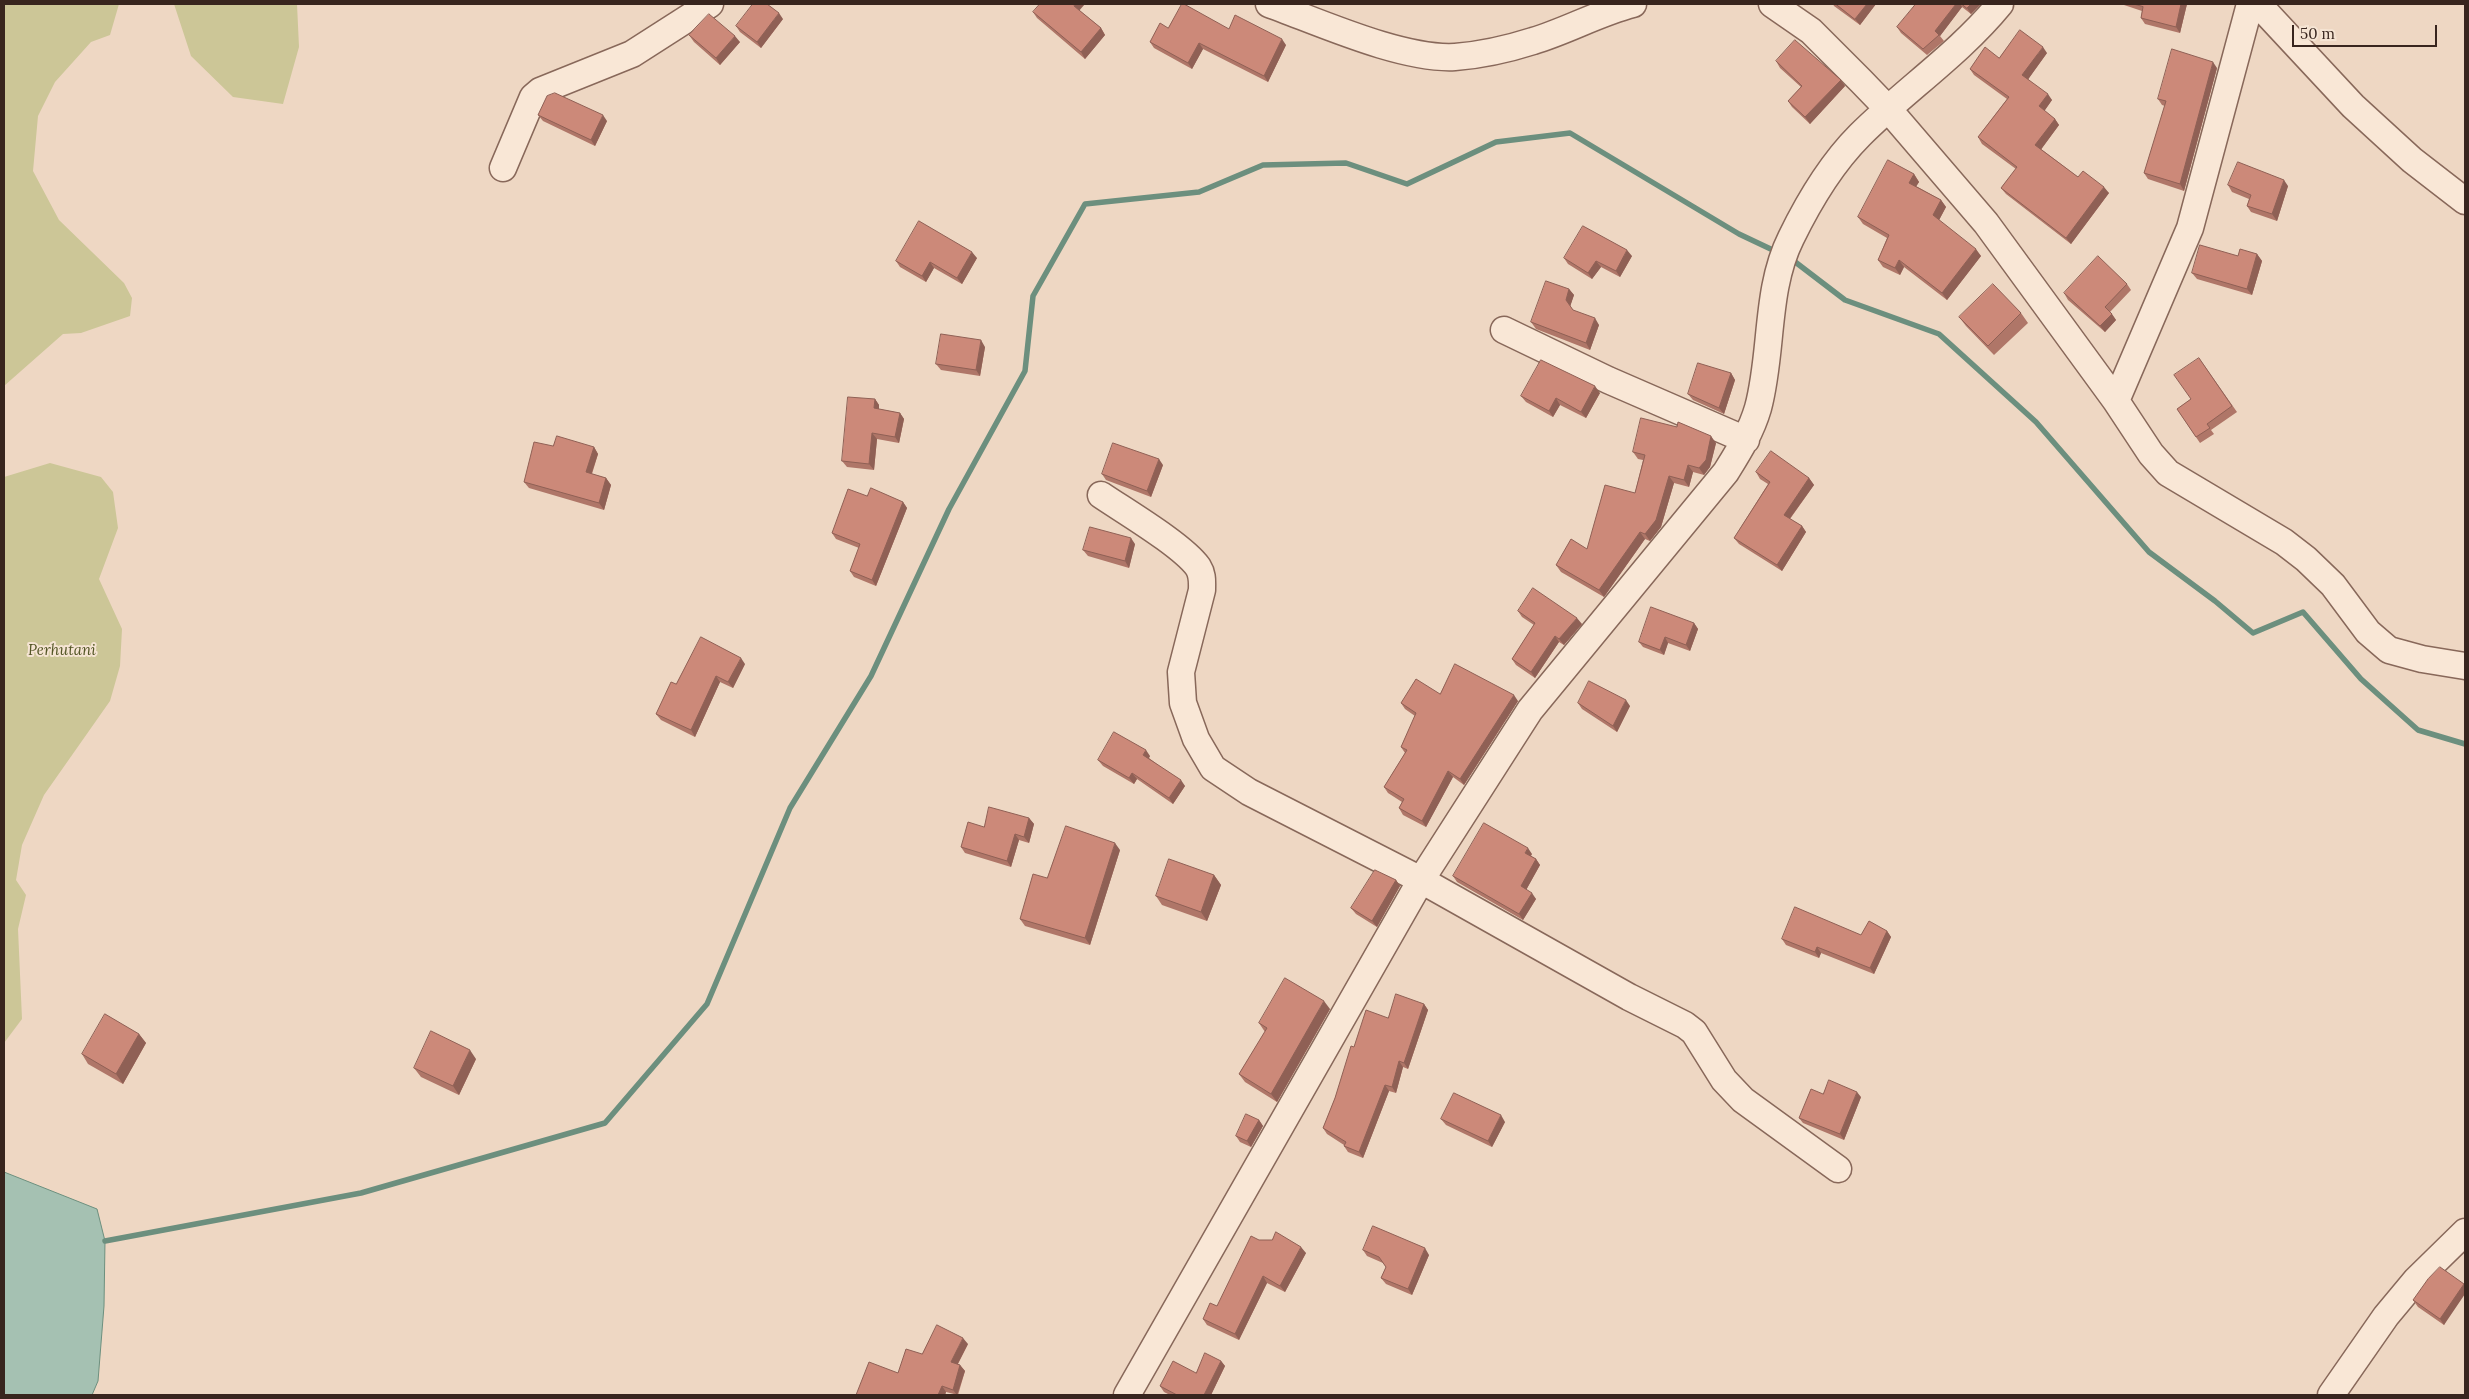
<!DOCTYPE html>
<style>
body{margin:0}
#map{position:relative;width:2469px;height:1399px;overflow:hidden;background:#eed7c3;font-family:Lora,serif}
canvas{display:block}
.frame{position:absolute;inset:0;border:5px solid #38251e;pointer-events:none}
.scale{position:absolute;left:2292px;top:25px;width:145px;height:22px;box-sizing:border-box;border:2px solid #38251e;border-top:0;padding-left:6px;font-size:15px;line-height:18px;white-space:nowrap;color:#38251e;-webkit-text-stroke:4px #f5e4d3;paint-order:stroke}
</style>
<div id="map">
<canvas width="2469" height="1399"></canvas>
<div class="frame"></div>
<div class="scale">50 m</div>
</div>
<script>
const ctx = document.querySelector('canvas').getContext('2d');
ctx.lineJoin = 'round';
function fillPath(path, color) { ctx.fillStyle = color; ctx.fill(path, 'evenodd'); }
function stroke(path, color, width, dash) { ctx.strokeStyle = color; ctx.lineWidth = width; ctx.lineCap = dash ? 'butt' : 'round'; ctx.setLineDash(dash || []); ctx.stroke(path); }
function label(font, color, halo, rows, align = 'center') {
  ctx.font = font + ' Lora,serif'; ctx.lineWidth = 4; ctx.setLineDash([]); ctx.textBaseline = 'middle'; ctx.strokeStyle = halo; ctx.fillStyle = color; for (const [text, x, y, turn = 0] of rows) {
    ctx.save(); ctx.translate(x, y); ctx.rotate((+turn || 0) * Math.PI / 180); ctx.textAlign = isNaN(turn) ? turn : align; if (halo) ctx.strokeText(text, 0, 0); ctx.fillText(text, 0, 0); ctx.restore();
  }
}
const green = new Path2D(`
 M4,4H119L110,35L91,42L55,82L38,116L33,171L59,220L124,283L132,298L130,316L81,333L63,334L4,386Z
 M174,4H297L299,47L283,104L233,97L191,56Z
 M50,463L101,477L113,492L118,528L99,579L122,629L120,666L110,701L44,795L22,845L16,880L26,895L18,929L22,1019L4,1043V477Z`);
const water = new Path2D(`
 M4,1172L97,1209L105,1241L104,1306L98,1381L92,1395H4Z`);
const stream = new Path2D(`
 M1790,258L1845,300L1939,334L2036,422L2149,552L2215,601L2253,633L2303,612L2361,679L2418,730L2465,744
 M105,1241L361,1193L605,1123L707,1004L790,808L871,676L949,509L1025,371L1033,296L1085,204L1199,192L1263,165L1346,163L1407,184L1496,142L1570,133L1739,234L1777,252`);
const minor = new Path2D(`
 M1269,4C1319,22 1402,60 1455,57C1481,55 1508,49 1533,41C1567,31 1598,13 1633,4
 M1772,4L1811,31L1861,81L1889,110L1986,223L2116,401L2151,454L2168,473L2284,542L2306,559L2333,585L2368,632L2389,650L2422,659L2465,666
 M2258,4L2353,106L2412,160L2465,201
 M503,168L533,97L540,91L632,54L710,4
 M1504,330L1608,380L1746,440
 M2116,401L2190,228L2250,4
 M1101,495C1126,512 1182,545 1198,567C1203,575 1202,581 1202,590L1181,672L1183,703L1196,739L1213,768L1249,792L1421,880L1629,997L1685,1025L1694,1032L1724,1080L1743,1100L1838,1169
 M1127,1395L1421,880L1530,710L1726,472C1739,451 1751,432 1758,408C1773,353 1765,290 1791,238C1809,201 1830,165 1860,135C1905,90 1959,54 2000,4
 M2331,1395L2386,1316L2416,1280L2465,1232`);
const wall = new Path2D(`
 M1833,4H1876L1860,25L1834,6Z
 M1916,4H1981L1971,14L1962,7L1940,36L1944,41L1927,55L1901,33L1897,27Z
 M2121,4H2187L2180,33L2145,24L2141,18L2142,11Z
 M1079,10L1101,28L1105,35L1085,59L1037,18L1033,12Z
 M783,19L761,48L740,32L736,26Z
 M1168,28L1229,29L1286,45L1268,82L1203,49L1192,69L1154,48L1150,42Z
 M689,35L740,42L720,65L694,42Z
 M2047,53L2028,79L2052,100L2044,111L2055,119L2059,125L2041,149L2078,177L2109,193L2071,244L2006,194L2001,188L2016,169L1982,144L1978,137L2007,99L1974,75L1970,69L1999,58Z
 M1776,61L1841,80L1845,86L1810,124L1792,107L1788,101L1801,87L1780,68Z
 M2217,68L2184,191L2148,179L2144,173L2165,106L2162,105L2158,99Z
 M538,115L607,121L595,146L543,121Z
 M1914,174L1919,182L1916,186L1941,200L1946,207L1939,220L1981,256L1947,300L1904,267L1900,275L1883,267L1878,260L1887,238L1863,224L1858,217Z
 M2228,185L2288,186L2277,221L2251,212L2247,206L2249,199L2232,192Z
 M2257,254L2262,261L2252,295L2197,279L2192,273L2238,256Z
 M1632,256L1620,277L1601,267L1592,279L1568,264L1564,258Z
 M977,258L962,284L934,268L926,282L900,267L896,261Z
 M2127,284L2131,290L2110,312L2116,320L2105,332L2068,300L2064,293Z
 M1569,289L1574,295L1570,306L1573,310L1599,325L1590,350L1536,329L1531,322Z
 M2021,313L2028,323L1994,355L1966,326L1959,317Z
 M985,347L980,376L941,370L936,364Z
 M2199,358L2237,412L2211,430L2214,434L2200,443L2177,409L2191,399Z
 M1731,373L1735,380L1724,414L1693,400L1688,394Z
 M1600,393L1586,418L1560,405L1553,417L1526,402L1521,396Z
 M875,399L879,405V409L900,413L904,419L899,443L877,439L874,470L847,467L842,461Z
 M1716,443L1710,467L1704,475L1693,472L1689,487L1674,483L1661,527L1650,541L1645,539L1604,597L1561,572L1556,565L1587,549L1635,493L1643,460L1638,459L1633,452Z
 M553,446L594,447L598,454L592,474L606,478L611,485L604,510L529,488L524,482Z
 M1163,465L1151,497L1106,480L1102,474Z
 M1756,472L1809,478L1814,485L1790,519L1802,526L1806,532L1782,571L1739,544L1734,538L1768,484L1760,479Z
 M867,496L903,502L907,508L876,586L854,577L850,571L859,548L836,539L832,533Z
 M1135,544L1129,568L1088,556L1083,550Z
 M1518,611L1582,624L1564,645L1559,642L1535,678L1516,665L1512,659L1534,625L1522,617Z
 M1694,623L1698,629L1690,651L1668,643L1664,655L1643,647L1639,642Z
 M745,664L733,688L720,682L695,737L661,720L656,714L676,684Z
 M1440,694L1518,701L1464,785L1453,777L1426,827L1403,815L1399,808L1402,802L1388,793L1384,787L1405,753L1401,747L1415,716L1405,709L1401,703Z
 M1578,703L1630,706L1617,732L1582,709Z
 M1150,756L1149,758L1185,786L1173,804L1137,779L1134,784L1103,766L1098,760Z
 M1029,818L1034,824L1029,843L1019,840L1011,867L965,853L961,847L984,827Z
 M1120,850L1090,945L1025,926L1020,919L1047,878Z
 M1532,854L1531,856L1536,859L1540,865L1526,890L1536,899L1523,920L1457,882L1453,876Z
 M1214,875L1221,885L1207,921L1162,905L1156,896Z
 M1396,880L1400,886L1377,927L1356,914L1351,908Z
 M1887,931L1891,937L1874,974L1821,953L1819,958L1786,945L1782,939L1861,935Z
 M1424,1004L1428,1010L1408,1069L1403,1067L1396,1093L1389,1091L1363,1158L1348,1152L1344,1146V1145L1327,1134L1323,1128L1335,1098L1354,1047L1388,1018Z
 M1330,1009L1277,1102L1245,1082L1239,1074L1265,1032L1259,1023Z
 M139,1034L146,1043L123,1084L88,1064L82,1054Z
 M476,1059L459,1095L421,1077L414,1068Z
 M1861,1097L1844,1140L1803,1123L1799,1118Z
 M1441,1119L1505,1122L1492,1147L1446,1125Z
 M1259,1120L1263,1126L1251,1147L1240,1142L1236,1136Z
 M1259,1240L1306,1253L1285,1292L1267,1283L1239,1340L1207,1325L1203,1319L1217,1306Z
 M1363,1250L1429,1255L1412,1295L1386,1284L1381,1278L1386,1267L1383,1263L1367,1256Z
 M2464,1284L2444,1325L2418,1307L2413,1300Z
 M968,1344L958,1364L960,1365L965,1371L958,1395L946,1392L945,1395H856L898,1373Z
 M1221,1361L1225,1366L1211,1395H1170L1164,1392L1160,1386L1196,1373Z`);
const shadedWall = new Path2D(`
 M1075,4H1085L1078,12L1074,6Z
 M1867,4H1876L1860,25L1855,19Z
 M1956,4H1960L1962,7L1940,36L1935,31Z
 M1971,4H1981L1971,14L1967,8Z
 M2181,4H2187L2180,33L2176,27Z
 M779,13L783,19L761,48L757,42Z
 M1101,28L1105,35L1085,59L1081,52Z
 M735,36L740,42L720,65L716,58Z
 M1282,39L1286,45L1268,82L1264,76Z
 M1199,43L1203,49L1192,69L1188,63Z
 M2043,47L2047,53L2027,81L2022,75Z
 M2213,62L2217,68L2184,191L2180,184Z
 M1841,80L1845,86L1810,124L1805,117Z
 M2048,94L2052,100L2043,113L2039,106Z
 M603,115L607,121L595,146L591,140Z
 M2055,119L2059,125L2040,151L2035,145Z
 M1914,174L1919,182L1914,190L1909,183Z
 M2284,180L2288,186L2277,221L2272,214Z
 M2104,187L2109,193L2071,244L2066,238Z
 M1941,200L1946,207L1938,222L1933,215Z
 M1976,249L1981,256L1947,300L1942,293Z
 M1627,250L1632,256L1620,277L1616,271Z
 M972,252L977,258L962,284L957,278Z
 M2257,254L2262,261L2252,295L2247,289Z
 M1899,260L1904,267L1900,275L1895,268Z
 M1596,261L1601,267L1592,279L1588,273Z
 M930,262L934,268L926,282L922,276Z
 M1569,289L1574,295L1570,307L1566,300Z
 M2112,314L2116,320L2105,332L2100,326Z
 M1595,318L1599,325L1590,350L1586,343Z
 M981,340L985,347L980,376L976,370Z
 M1731,373L1735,380L1724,414L1719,408Z
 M1595,386L1600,393L1586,418L1581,412Z
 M1556,398L1560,405L1553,417L1549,411Z
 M875,399L879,405V414L874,408Z
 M900,413L904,419L899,443L895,437Z
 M872,433L877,439L874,470L869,464Z
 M1711,436L1716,443L1710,467L1704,475L1699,468Z
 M594,447L598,454L590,478L586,472Z
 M1159,459L1163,465L1151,497L1147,491Z
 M1688,465L1693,472L1689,487L1684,480Z
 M1669,476L1674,483L1661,527L1650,541L1645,534Z
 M606,478L611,485L604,510L599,503Z
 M1809,478L1814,485L1788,521L1784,515Z
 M903,502L907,508L876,586L872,580Z
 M1802,526L1806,532L1782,571L1777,565Z
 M1640,532L1645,539L1604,597L1599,590Z
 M1131,538L1135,544L1129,568L1125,561Z
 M1577,618L1582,624L1564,645L1559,639Z
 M1694,623L1698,629L1690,651L1686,645Z
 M1555,636L1559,642L1535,678L1531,672Z
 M1665,637L1668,643L1664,655L1660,650Z
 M741,658L745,664L733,688L728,682Z
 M716,676L720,682L695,737L691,730Z
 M1514,695L1518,701L1464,785L1460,779Z
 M1626,700L1630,706L1617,732L1613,726Z
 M1146,750L1150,756L1147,761L1143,755Z
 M1448,771L1453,777L1426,827L1422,821Z
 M1132,773L1137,779L1134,784L1129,778Z
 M1181,780L1185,786L1173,804L1169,798Z
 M1029,818L1034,824L1029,843L1024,837Z
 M1015,834L1019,840L1011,867L1007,861Z
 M1115,843L1120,850L1090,945L1085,938Z
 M1528,848L1532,854L1529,858L1525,853Z
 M1536,859L1540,865L1525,892L1521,886Z
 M1214,875L1221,885L1207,921L1201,912Z
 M1396,880L1400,886L1377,927L1372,921Z
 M1532,893L1536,899L1523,920L1519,914Z
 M1887,931L1891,937L1874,974L1870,968Z
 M1817,947L1821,953L1819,958L1815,952Z
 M1324,1001L1330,1009L1277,1102L1271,1094Z
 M1424,1004L1428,1010L1408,1069L1404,1063Z
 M139,1034L146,1043L123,1084L116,1074Z
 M470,1050L476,1059L459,1095L453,1086Z
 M1399,1061L1403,1067L1396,1093L1392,1087Z
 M1385,1085L1389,1091L1363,1158L1359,1152Z
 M1857,1092L1861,1097L1844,1140L1840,1134Z
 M1501,1115L1505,1122L1492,1147L1488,1141Z
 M1259,1120L1263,1126L1251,1147L1247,1141Z
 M1301,1247L1306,1253L1285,1292L1280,1286Z
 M1425,1248L1429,1255L1412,1295L1408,1289Z
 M1263,1276L1267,1283L1239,1340L1235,1334Z
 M2464,1284L2465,1286V1294L2444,1325L2440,1319Z
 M963,1338L968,1344L955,1369L951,1362Z
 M1221,1361L1225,1366L1211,1395H1204Z
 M960,1365L965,1371L957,1395L953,1390Z
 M942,1386L946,1392L945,1395H938Z`);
const building = new Path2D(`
 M753,4H767L779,13L757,42L736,26Z
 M1040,4H1075L1074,6L1101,28L1081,52L1033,12Z
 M1182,4H1184L1229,29L1235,15L1282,39L1264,76L1199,43L1188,63L1150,42L1160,23L1168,28Z
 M1836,4H1867L1855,19Z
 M1916,4H1956L1935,31L1939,35L1923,49L1897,27Z
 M1962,4H1971L1967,8Z
 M2134,4H2181L2176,27L2141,18L2143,7Z
 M709,14L735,36L716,58L689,35Z
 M2020,30L2043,47L2022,75L2048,94L2039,106L2055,119L2035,145L2078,177L2083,171L2104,187L2066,238L2001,188L2017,167L1978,137L2009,97L1970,69L1985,47L1999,58Z
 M1795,40L1841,80L1805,117L1788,101L1802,86L1776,61Z
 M2172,49L2213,62L2180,184L2144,173L2166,101L2158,99Z
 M555,93L603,115L591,140L538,115L547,96Z
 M1888,160L1914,174L1909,183L1941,200L1933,215L1976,249L1942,293L1899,260L1895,268L1878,260L1889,235L1858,217Z
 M2238,162L2284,180L2272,214L2247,206L2251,195L2228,185Z
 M919,221L972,252L957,278L930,262L922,276L896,261Z
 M1583,226L1627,250L1616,271L1596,261L1588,273L1564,258Z
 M2200,245L2238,256L2240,249L2257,254L2247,289L2192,273Z
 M2098,256L2127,284L2105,307L2112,314L2100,326L2064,293Z
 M1546,281L1569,289L1566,300L1573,310L1595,318L1586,343L1531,322Z
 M1993,284L2021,313L1988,346L1959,317Z
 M941,334L981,340L976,370L936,364Z
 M2199,358L2232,406L2207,424L2210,428L2196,437L2177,409L2191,399L2174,375Z
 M1541,360L1595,386L1581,412L1556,398L1549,411L1521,396Z
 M1698,363L1731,373L1719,408L1688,394Z
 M848,397L875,399L874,408L900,413L895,437L872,433L869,464L842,461Z
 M1641,418L1677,427L1678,422L1711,436L1706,460L1699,468L1688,465L1684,480L1669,476L1656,520L1645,534L1640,532L1599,590L1556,565L1571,539L1587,549L1605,485L1635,493L1645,455L1633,452Z
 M557,436L594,447L586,472L606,478L599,503L524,482L534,442L553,446Z
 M1113,443L1159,459L1147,491L1102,474Z
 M1771,451L1809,478L1784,515L1802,526L1777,565L1734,538L1770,482L1756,472Z
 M871,488L903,502L872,580L850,571L860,544L832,533L848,489L867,496Z
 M1090,527L1131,538L1125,561L1083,550Z
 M1533,588L1577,618L1559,639L1555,636L1531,672L1512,659L1535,623L1518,611Z
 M1651,607L1694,623L1686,645L1665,637L1660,650L1639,642Z
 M701,637L741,658L728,682L716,676L691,730L656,714L671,682L676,684Z
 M1455,664L1514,695L1460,779L1448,771L1422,821L1399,808L1404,799L1384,787L1407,750L1401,747L1416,713L1401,703L1416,679L1440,694Z
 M1589,681L1626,700L1613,726L1578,703Z
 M1114,732L1146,750L1143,755L1181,780L1169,798L1132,773L1129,778L1098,760Z
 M989,807L1029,818L1024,837L1015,834L1007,861L961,847L968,822L984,827Z
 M1484,823L1528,848L1525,853L1536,859L1521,886L1532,893L1519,914L1453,876Z
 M1066,826L1115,843L1085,938L1020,919L1033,874L1047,878Z
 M1169,859L1214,875L1201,912L1156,896Z
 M1375,870L1396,880L1372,921L1351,908Z
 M1795,907L1861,935L1869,921L1887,931L1870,968L1817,947L1815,952L1782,939Z
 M1285,978L1324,1001L1271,1094L1239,1074L1267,1028L1259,1023Z
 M1396,994L1424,1004L1404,1063L1399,1061L1392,1087L1385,1085L1359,1152L1344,1146L1346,1142L1323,1128L1335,1098L1351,1046L1354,1047L1366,1010L1388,1018Z
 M105,1014L139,1034L116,1074L82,1054Z
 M431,1031L470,1050L453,1086L414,1068Z
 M1829,1080L1857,1092L1840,1134L1799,1118L1811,1089L1823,1094Z
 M1454,1093L1501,1115L1488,1141L1441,1119Z
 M1246,1114L1259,1120L1247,1141L1236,1136Z
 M1373,1226L1425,1248L1408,1289L1381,1278L1386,1267L1379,1257L1363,1250Z
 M1276,1232L1301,1247L1280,1286L1263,1276L1235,1334L1203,1319L1210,1303L1217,1306L1251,1236L1259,1240H1272Z
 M2440,1267L2464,1284L2440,1319L2413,1300L2428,1279Z
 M937,1325L963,1338L951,1362L960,1365L953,1390L942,1386L938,1395H856L869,1362L898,1373L906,1349L922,1354Z
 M1205,1353L1221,1361L1204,1395H1177L1160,1386L1173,1361L1196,1373Z`);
const parkNames = [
 ["Perhutani",62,651]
];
fillPath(green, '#ccc697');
fillPath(water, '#a5c1b2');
stroke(water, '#6c8f7e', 1);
stroke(stream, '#6c8f7e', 5.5);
stroke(minor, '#88685a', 29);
stroke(minor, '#f9e7d6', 26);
fillPath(wall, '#af7668');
fillPath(shadedWall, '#8f6055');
fillPath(building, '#cc8979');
stroke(building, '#8f6055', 1);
label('italic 15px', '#535525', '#f5e4d3', parkNames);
</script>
